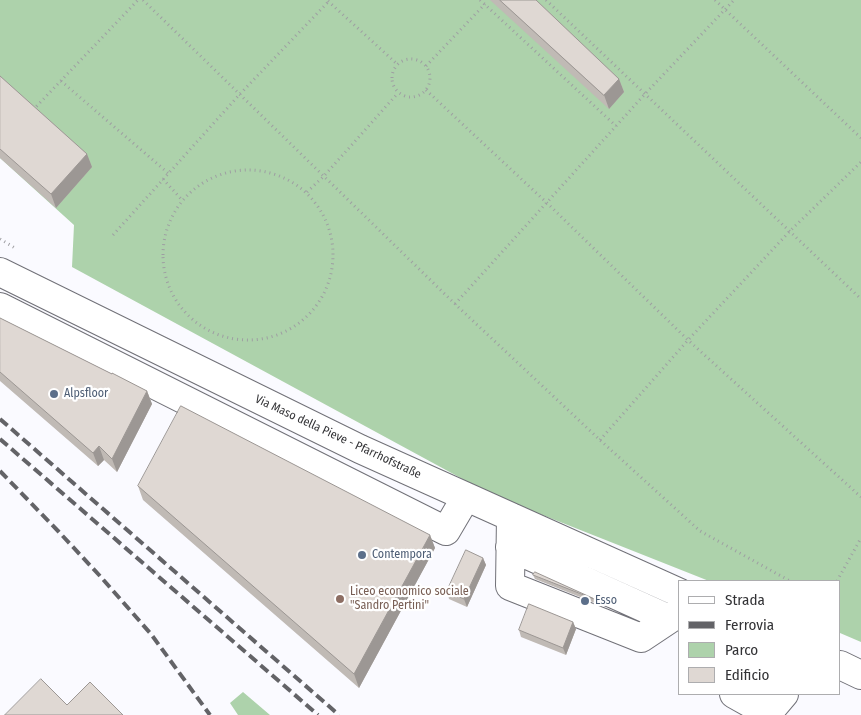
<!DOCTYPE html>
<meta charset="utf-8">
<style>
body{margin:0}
#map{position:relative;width:861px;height:715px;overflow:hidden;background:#fafaff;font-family:"Fira Sans Condensed",sans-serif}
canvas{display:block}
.legend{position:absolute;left:678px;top:580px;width:162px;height:115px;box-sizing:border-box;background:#fff;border:1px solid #adadaf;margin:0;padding:6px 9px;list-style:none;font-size:15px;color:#333336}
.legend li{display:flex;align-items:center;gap:10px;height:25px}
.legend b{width:25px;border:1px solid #adadaf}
</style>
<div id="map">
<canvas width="861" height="715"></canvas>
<ul class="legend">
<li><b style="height:6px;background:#fff"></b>Strada</li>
<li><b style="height:6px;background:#636367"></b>Ferrovia</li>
<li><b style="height:14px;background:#add2ab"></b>Parco</li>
<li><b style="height:14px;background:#dfd8d3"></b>Edificio</li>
</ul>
</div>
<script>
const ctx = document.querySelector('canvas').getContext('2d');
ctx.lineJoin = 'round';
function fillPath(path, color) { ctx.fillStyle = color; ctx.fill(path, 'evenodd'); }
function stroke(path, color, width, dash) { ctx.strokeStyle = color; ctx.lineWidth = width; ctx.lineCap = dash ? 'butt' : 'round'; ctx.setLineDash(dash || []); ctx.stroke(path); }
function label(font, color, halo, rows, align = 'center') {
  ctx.font = font + ' "Fira Sans Condensed",sans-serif'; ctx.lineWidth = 4.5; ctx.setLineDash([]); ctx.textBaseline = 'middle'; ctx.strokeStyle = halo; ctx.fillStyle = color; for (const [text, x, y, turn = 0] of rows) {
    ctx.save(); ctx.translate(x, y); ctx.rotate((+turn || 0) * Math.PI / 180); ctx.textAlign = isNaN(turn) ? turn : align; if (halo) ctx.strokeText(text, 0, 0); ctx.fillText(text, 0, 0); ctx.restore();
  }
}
const green = new Path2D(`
 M0,0H861V642L840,633V581H709L492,495L72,267L74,225L0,158Z
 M243,692L270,715H238L230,703Z`);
const path = new Path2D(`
 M143,0L455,304L600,440L700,531L790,581
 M480,0L616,126
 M546,0L861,299
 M715,0L861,138
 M328,1L397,64
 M392 78a19 19 0 1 1 38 0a19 19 0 1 1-38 0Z
 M426,66L485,4
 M61,81L168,173
 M426,90L547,203L688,340L861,497
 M33,110L138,0
 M163 255a85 85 0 1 1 170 0a85 85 0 1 1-170 0Z
 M163,179L182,200
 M307,192L324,176L398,93
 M113,235L240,94L330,0
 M0,239L15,248
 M455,304L645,94L734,0
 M600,440L688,340L790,231L861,162
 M837,581L861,538`);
const minor = new Path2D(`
 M0,272L360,449L680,593
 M0,307L446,531L466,497
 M511,517L510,586L641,638L680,612
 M510,547L669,619
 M840,665L861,675
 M734,694L768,713L784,694`);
const rail = new Path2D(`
 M0,419L339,715
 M0,439L318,715
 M0,471L59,532L100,576L151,634L210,715`);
const wall = new Path2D(`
 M490,0H536L619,79L624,92L609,109Z
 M0,76L87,154L92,167L56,208L0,158Z
 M0,318L112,374L147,391L152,404L117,472L104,460L98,466L0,381Z
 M138,486L430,535L435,548L359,688L143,500Z
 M483,558L486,565L467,607L449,599L447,591Z
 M533,575L599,601L600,605L535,579Z
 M573,622L576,629L566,655L521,637L519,630Z`);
const shadedWall = new Path2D(`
 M619,79L624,92L609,109L604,95Z
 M87,154L92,167L56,208L51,194Z
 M147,391L152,404L117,472L112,459Z
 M99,446L104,460L98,466L93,453Z
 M430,535L435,548L359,688L354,674Z
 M483,558L486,565L467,607L464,599Z
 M573,622L576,629L566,655L563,648Z`);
const building = new Path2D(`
 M500,0H536L619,79L604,95Z
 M0,76L87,154L51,194L0,149Z
 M0,318L112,374V373L147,391L112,459L99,446L93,453L0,372Z
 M181,406L430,535L354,674L138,486Z
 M466,550L483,558L464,599L447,591Z
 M535,572L599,601L533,575Z
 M529,604L573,622L563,648L519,630Z
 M41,679L67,705L90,682L123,715H5Z`);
const markers = [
 [54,394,5,"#5c6f8a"],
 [362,555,5,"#5c6f8a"],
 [340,599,5,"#8d6e63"],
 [585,601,5,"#5c6f8a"]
];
const serviceNames = [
 ["Alpsfloor",64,394],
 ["Contempora",372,555],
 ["Esso",595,601]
];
const streetNames = [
 ["Via Maso della Pieve - Pfarrhofstraße",338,437,25]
];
const educationNames = [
 ["Liceo economico sociale",350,592],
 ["\"Sandro Pertini\"",350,606]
];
fillPath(green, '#add2ab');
stroke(minor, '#717178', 30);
stroke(path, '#9e9ea2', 3, [1, 4]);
stroke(minor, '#fff', 28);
stroke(rail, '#636367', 4, [10, 5]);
fillPath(wall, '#c0bab5');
fillPath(shadedWall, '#9c9794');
fillPath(building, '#dfd8d3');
stroke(building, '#9c9794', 1);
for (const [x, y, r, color] of markers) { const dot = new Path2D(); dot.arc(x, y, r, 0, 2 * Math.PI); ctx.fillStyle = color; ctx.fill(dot); stroke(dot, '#fff', 2); }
label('12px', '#4e5e75', '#fff', serviceNames, 'left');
label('12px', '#333336', '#fff', streetNames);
label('12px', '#785e54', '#fff', educationNames, 'left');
</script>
